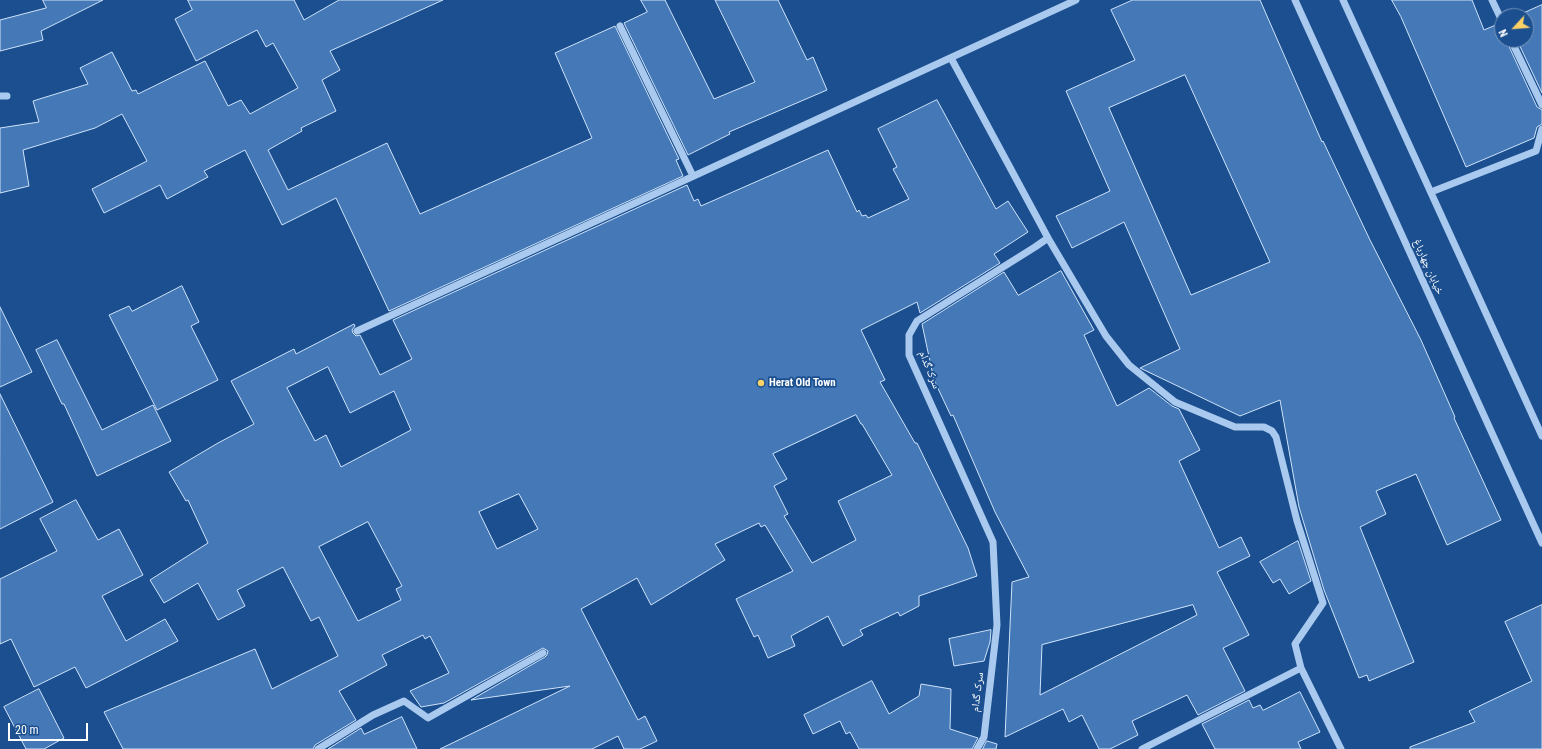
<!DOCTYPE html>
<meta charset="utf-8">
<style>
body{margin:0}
#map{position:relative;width:1542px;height:749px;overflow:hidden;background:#1b4f8f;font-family:"Roboto Condensed",sans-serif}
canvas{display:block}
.north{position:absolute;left:1494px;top:8px;width:40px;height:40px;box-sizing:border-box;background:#1b4f8f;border:1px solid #7695bc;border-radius:50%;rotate:244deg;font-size:11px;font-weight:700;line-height:16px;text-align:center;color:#fff}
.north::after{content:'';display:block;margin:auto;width:14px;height:18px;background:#ffd166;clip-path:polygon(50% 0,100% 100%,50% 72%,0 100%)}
.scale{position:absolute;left:8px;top:723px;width:80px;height:18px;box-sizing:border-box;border:2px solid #fff;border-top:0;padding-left:5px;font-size:12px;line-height:14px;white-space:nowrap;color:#fff;-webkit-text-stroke:3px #1b4f8f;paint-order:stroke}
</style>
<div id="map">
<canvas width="1542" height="749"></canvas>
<div class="north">N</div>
<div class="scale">20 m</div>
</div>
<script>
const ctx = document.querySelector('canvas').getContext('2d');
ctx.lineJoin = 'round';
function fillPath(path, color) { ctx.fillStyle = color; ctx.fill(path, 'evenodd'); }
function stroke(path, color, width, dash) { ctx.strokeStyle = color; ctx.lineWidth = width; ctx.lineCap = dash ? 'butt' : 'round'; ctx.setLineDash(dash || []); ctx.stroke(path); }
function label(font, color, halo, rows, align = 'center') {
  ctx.font = font + ' "Roboto Condensed","Noto Naskh Arabic",sans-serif'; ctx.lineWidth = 3.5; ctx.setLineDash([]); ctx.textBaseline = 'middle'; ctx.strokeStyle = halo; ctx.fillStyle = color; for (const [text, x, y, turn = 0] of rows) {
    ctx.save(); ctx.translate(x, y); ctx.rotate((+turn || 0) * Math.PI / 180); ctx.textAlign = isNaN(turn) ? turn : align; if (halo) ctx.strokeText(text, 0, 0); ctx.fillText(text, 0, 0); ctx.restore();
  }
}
const building = new Path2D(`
 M43,0H103L41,31L43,40L0,51V20L46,8Z
 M188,0H294L304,20L339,0H443L330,51L340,70L322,80L336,111L301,128L302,131L268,150L288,190L387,143L420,214L592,138L555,53L615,26L679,159L676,160L683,176L389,311L336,198L282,225L245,150L204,171L208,177L167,199L160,185L104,213L92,189L147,161L122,114L95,128L23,150L29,186L0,193V128L39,122L33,101L88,84L80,68L112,52L132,91L136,90L138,94L205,61L228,106L241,100L250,114L298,88L273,43L266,47L257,30L196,61L175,19L192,10Z
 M641,0H665L714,99L755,82L715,0H778L807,60L813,57L827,90L729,132L730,134L688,155L624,23L647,12Z
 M1133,0H1260L1322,142L1323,141L1370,240L1421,340L1455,417L1454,418L1501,520L1447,545L1416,474L1376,491L1386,514L1360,527L1414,662L1369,681L1367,675L1359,678L1324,590L1299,507L1280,400L1240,416L1140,368L1180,349L1124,222L1072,248L1056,216L1110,191L1066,91L1135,60L1111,10ZM1185,75L1270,262L1191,295L1109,108Z
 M1392,0H1472L1484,30L1498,24L1502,26V40H1506L1537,107L1542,110V124L1537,127L1534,138L1466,167L1401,17Z
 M1542,5V93L1517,40H1526V16H1517Z
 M937,100L996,209L1008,201L1028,232L994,254L1000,263L920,313L917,302L861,330L885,380L880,382L915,443H917L968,548L977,576L919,596V606L900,616L898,612L860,630L863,635L843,646L828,616L791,636L795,646L768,658L758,635L754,637L736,599L793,571L765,525L761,527L759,523L715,544L725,560L651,605L637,578L581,609L638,720L645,716L657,741L640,749H624L618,736L592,749H440L570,686L471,700L545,657L547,655L548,651L543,648L444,703L421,707L410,691L449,673L430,636L425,639L423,635L382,655L387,665L339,691L356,720L315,745L313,749H123L104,712L255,649L272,689L338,656L319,617L311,621L283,567L237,590L245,606L218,620L198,583L164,603L150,580L208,543L188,500L186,501L169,472L218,443L254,424L231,381L294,349L296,354L354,324L355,326L352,330L353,333L356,336L360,335L380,375L412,359L393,320L687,185L694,201L698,199L701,206L828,150L857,212L859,210L862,216L866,215L868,218L909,199L893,169L897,167L878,129ZM328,367L350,413L394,391L411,430L341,467L326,435L315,441L287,388ZM856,415L861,424H862L892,475L838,501L856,540L812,563L784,516L788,514L774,486L787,479L773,454ZM519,494L538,529L497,549L479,512ZM368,522L402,586L396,589L401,600L358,621L319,547Z
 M1061,271L1094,330L1084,335L1117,406L1149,388L1172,406L1179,409L1200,450L1179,461L1219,548L1241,537L1250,556L1217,572L1249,635L1223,648L1245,691L1198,715L1187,695L1132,721L1138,735L1110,749H1099L1082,715L1069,722L1063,709L1005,737L1012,582L1029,577L995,512L953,415L951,416L934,380L922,324L1004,272L1018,295ZM1193,605L1197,615L1040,695L1042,645Z
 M182,286L199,322L191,326L218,380L157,410L109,315L129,306L132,311Z
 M0,307L32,372L0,387Z
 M57,340L102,430L153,405L171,441L97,476L64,404H62L36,350Z
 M0,394L53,502L0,529Z
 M76,500L98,540L119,529L143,575L102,596L126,641L165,619L178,641L86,688L75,667L34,687L11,639L0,644V579L57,551L40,519Z
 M1298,541L1311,581L1289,594L1280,579L1273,583L1260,562Z
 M1542,605V749H1410V747L1475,722L1469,711L1532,681L1505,622Z
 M991,630L990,642L984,661L954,666L949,639Z
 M872,681L889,714L919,696L921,684L951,689L950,729L978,738L972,749H859L850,732L846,734L840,721L813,734L804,715Z
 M39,689L64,738L44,749H26L4,707Z
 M1300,692L1320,732L1298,742L1301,749H1215L1202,724L1249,700L1253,708L1260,705L1263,710Z
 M402,717L417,749H328L361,728L364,734Z
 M987,741L997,744L996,749H983Z`);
const minor = new Path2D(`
 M1295,0L1542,543
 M1343,0L1542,436
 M1492,0L1502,21
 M620,26L693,176
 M1511,40L1542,105
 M951,58L1048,238L1035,247L917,321L909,335V355L993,542L997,625L984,737L977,749
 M0,96H7
 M1431,192L1536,151L1542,129
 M1048,238L1106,336L1129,365L1175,402L1235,427H1264L1272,431L1276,437L1297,521L1323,603L1295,644L1301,668L1341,749
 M357,331L1076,0
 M318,749L373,715L404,701L428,718L543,653
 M1142,749L1301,668`);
const markers = [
 [761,383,4,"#ffd166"]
];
const streetNames = [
 ["خیابان چهارباغ",1428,267,66],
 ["سرک گدام",929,370,68],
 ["سرک گدام",978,692,-83]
];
const poiNames = [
 ["Herat Old Town",769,383]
];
fillPath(building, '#4478b7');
stroke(building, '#cfe3fa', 1);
stroke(minor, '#a9c9ee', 7);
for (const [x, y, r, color] of markers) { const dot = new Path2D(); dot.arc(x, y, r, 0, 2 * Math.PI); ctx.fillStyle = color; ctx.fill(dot); stroke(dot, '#1b4f8f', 1.5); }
label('11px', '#fff', '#1b4f8f', streetNames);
label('bold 11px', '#fff', '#1b4f8f', poiNames, 'left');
</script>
